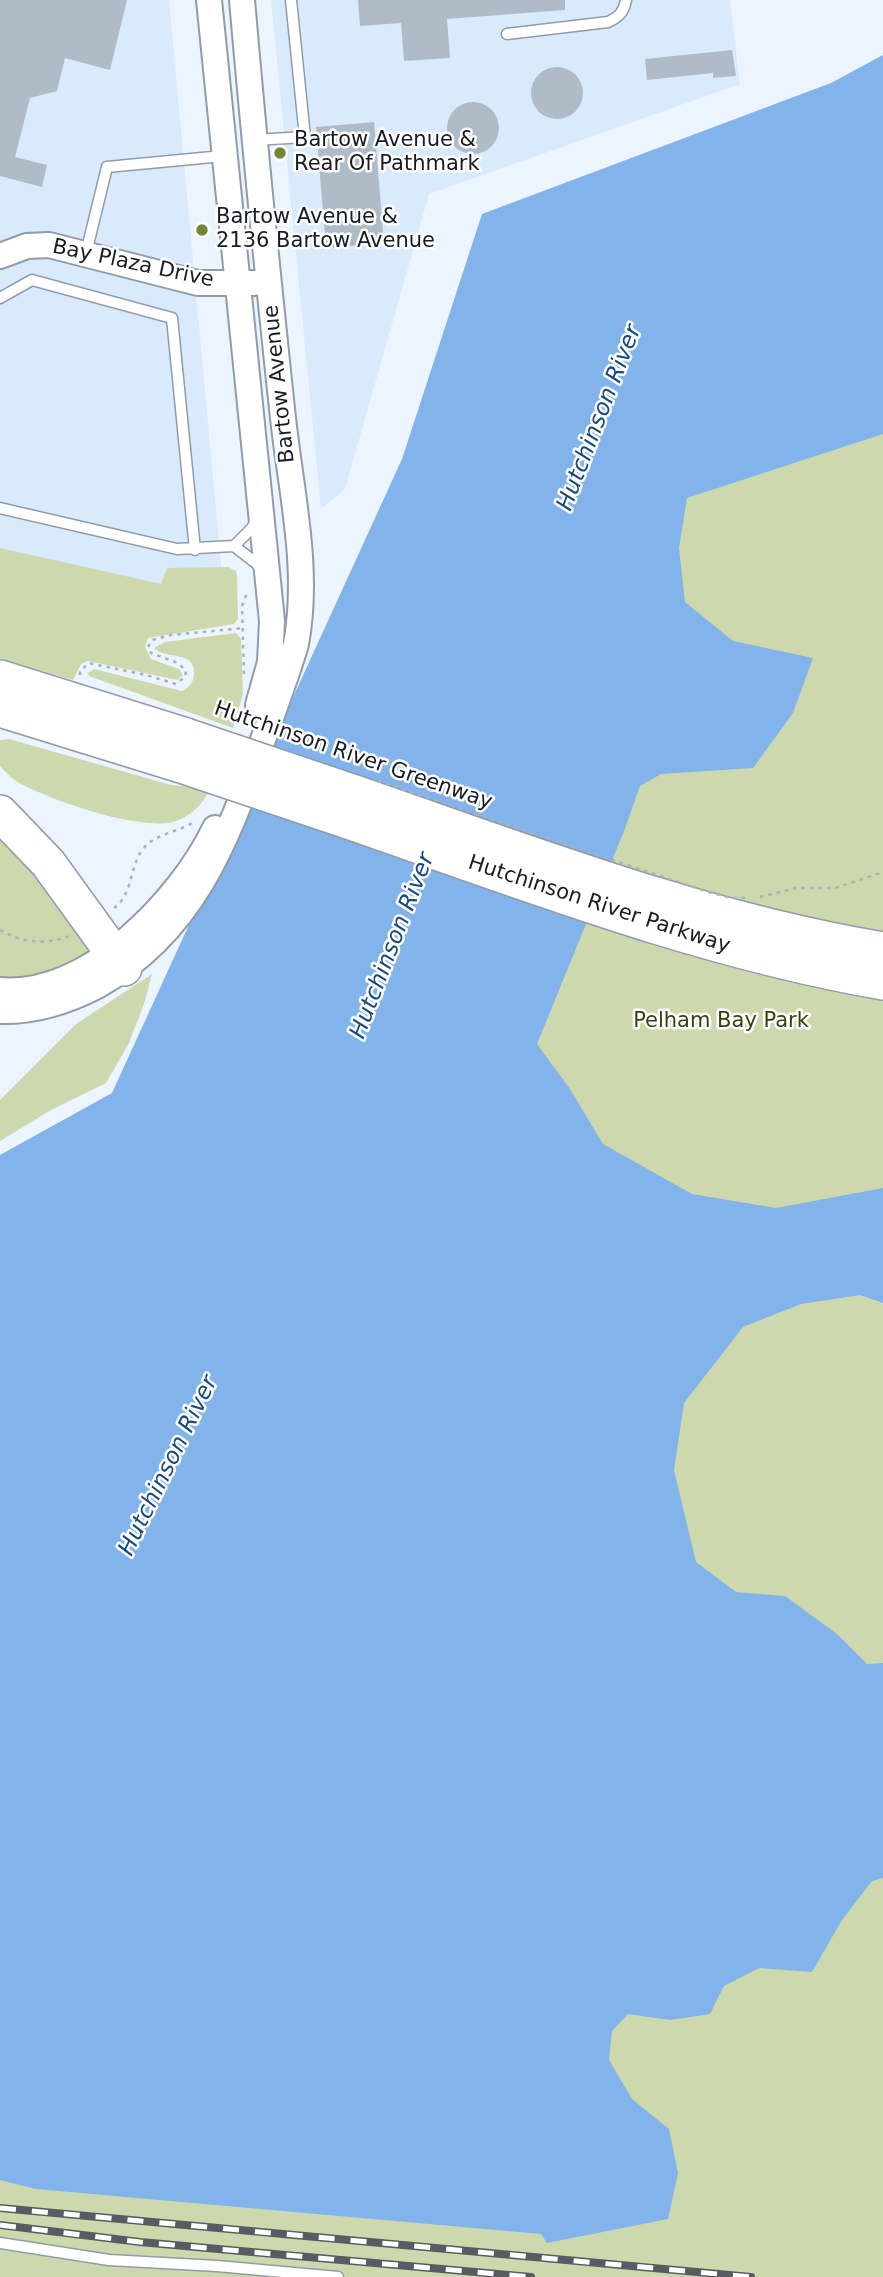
<!DOCTYPE html>
<style>
body{margin:0}
canvas{display:block;background:#ebf4ff}
</style>
<canvas width="883" height="2277"></canvas>
<script>
const ctx = document.querySelector('canvas').getContext('2d');
ctx.lineJoin = 'round';
function fillPath(path, color) { ctx.fillStyle = color; ctx.fill(path, 'evenodd'); }
function stroke(path, color, width, dash) { ctx.strokeStyle = color; ctx.lineWidth = width; ctx.lineCap = dash ? 'butt' : 'round'; ctx.setLineDash(dash || []); ctx.stroke(path); }
function label(font, color, halo, rows, align = 'center') {
  ctx.font = font + ' "DejaVu Sans",sans-serif'; ctx.lineWidth = 5; ctx.setLineDash([]); ctx.textBaseline = 'middle'; ctx.strokeStyle = halo; ctx.fillStyle = color; for (const [text, x, y, turn = 0] of rows) {
    ctx.save(); ctx.translate(x, y); ctx.rotate((+turn || 0) * Math.PI / 180); ctx.textAlign = isNaN(turn) ? turn : align; if (halo) ctx.strokeText(text, 0, 0); ctx.fillText(text, 0, 0); ctx.restore();
  }
}
const built = new Path2D(`
 M0,0H169L225,607L0,549Z
 M271,0H730L740,84L429,194L345,489L321,509Z`);
const green = new Path2D(`
 M883,293V2277H0V1816L598,576Z
 M0,548L161,584L167,568L228,567L236,571L237,576L238,619L234,624L148,638L145,646L151,659L179,669L183,675L177,680L88,661L81,664L73,680L0,659Z
 M236,633L241,639L243,694L233,728L89,676L88,673L94,669L182,691C189,687 194,683 194,673C195,650 165,660 154,648L165,642Z
 M9,739L171,785L202,788L208,792C202,807 183,822 167,823C128,827 49,800 16,781C10,777 5,771 0,766V740Z
 M0,835L28,859L90,939L88,951C66,969 29,979 0,977Z
 M152,974L145,1001L129,1043L106,1083L51,1110L0,1141V1100L76,1024Z`);
const water = new Path2D(`
 M883,55V434L687,498L679,548L685,602L733,641L813,658L793,713L753,768L661,774L640,786L624,831L537,1044L570,1089L603,1144L692,1194L776,1208L883,1188V1303L860,1295L801,1304L743,1327L684,1403L674,1470L696,1562L736,1592L785,1596L837,1634L867,1664L883,1663V1878L872,1881L842,1920L812,1972L759,1968L724,1986L710,2014L670,2020L628,2014L612,2031L609,2060L632,2099L669,2129L678,2173L668,2219L547,2243L541,2234L36,2189L0,2180V1155L112,1093L402,459L482,214L831,83Z`);
const building = new Path2D(`
 M0,0H127L110,70L65,58L57,91L30,98L15,157L47,165L42,187L0,176Z
 M358,0H565V10L447,19L450,58L404,61L401,23L360,26Z
 M732,50L736,76L713,78V73L647,80L645,59Z
 M531 93a26 26 0 1 1 52 0a26 26 0 1 1-52 0Z
 M447 128a26 26 0 1 1 52 0a26 26 0 1 1-52 0Z
 M374,122L384,243L326,248L316,127Z`);
const path = new Path2D(`
 M244,674L242,606L248,591
 M80,675V671L89,663L146,675L176,684L185,677L186,671L178,663L151,653L148,647L152,640L171,635L244,628
 M760,897L796,888H835L883,872
 M114,908C133,894 129,869 142,850C155,833 177,833 194,822
 M0,930C23,943 45,945 70,936`);
const service = new Path2D(`
 M507,34L608,22C619,17 624,12 626,0
 M255,140L305,137L291,0
 M86,253L107,167L223,156
 M0,298L32,280L172,318L195,550
 M0,508L177,549L234,546L256,563L262,570
 M234,546L252,528L256,521
 M0,2243L109,2260L217,2266L338,2277`);
const tertiary = new Path2D(`
 M209,0L272,621L270,662L258,705
 M0,256L27,246L49,245L198,283H254
 M0,990C87,998 180,901 215,828
 M0,1011C35,1012 66,1002 97,986C193,932 226,843 261,745C273,712 286,678 296,644C310,569 291,492 283,418C268,278 254,139 242,0`);
const motorway = new Path2D(`
 M0,678L186,736
 M0,709L178,764
 M355,793C529,853 702,920 883,950
 M0,813L48,863L124,968
 M345,820C522,881 698,950 883,982`);
const rail = new Path2D(`
 M0,2208L751,2277
 M0,2225L140,2242L531,2277`);
const pathBridge = new Path2D(`
 M378,781L708,892L732,898H748`);
const motorwayBridge = new Path2D(`
 M186,736L355,793
 M178,764L345,820`);
const markers = [
 [280,153,7,"#748534"],
 [202,230,7,"#748534"]
];
const poiNames = [
 ["Bartow Avenue &",294,141],
 ["Rear Of Pathmark",294,165],
 ["Bartow Avenue &",216,218],
 ["2136 Bartow Avenue",216,242]
];
const streetNames = [
 ["Bay Plaza Drive",133,264,12],
 ["Bartow Avenue",280,384,-96],
 ["Hutchinson River Greenway",353,756,19],
 ["Hutchinson River Parkway",599,905,18]
];
const parkNames = [
 ["Pelham Bay Park",721,1022]
];
const waterNames = [
 ["Hutchinson River",600,418,-69],
 ["Hutchinson River",393,946,-69],
 ["Hutchinson River",169,1466,-64]
];
fillPath(built, '#d9eafd');
fillPath(green, '#cdd9ad');
fillPath(water, '#82b3eb');
fillPath(building, '#b0bbc8');
stroke(service, '#919ca8', 13);
stroke(tertiary, '#919ca8', 28);
stroke(motorway, '#919ca8', 38);
stroke(path, '#aab1ba', 2.5, [3.5, 5]);
stroke(service, '#fff', 10);
stroke(tertiary, '#fff', 24);
stroke(motorway, '#fff', 35);
stroke(rail, '#575c62', 8);
stroke(rail, '#fff', 5, [16]);
stroke(motorwayBridge, '#919ca8', 38, []);
stroke(pathBridge, '#aab1ba', 2.5, [3.5, 5]);
stroke(motorwayBridge, '#fff', 35);
for (const [x, y, r, color] of markers) { const dot = new Path2D(); dot.arc(x, y, r, 0, 2 * Math.PI); ctx.fillStyle = color; ctx.fill(dot); stroke(dot, '#fff', 2.5); }
label('21px', '#181c20', '#fff', poiNames, 'left');
label('21px', '#181c20', '#fff', streetNames);
label('21px', '#38420c', '#fff', parkNames);
label('italic 23px', '#16497c', '#fff', waterNames);
</script>
